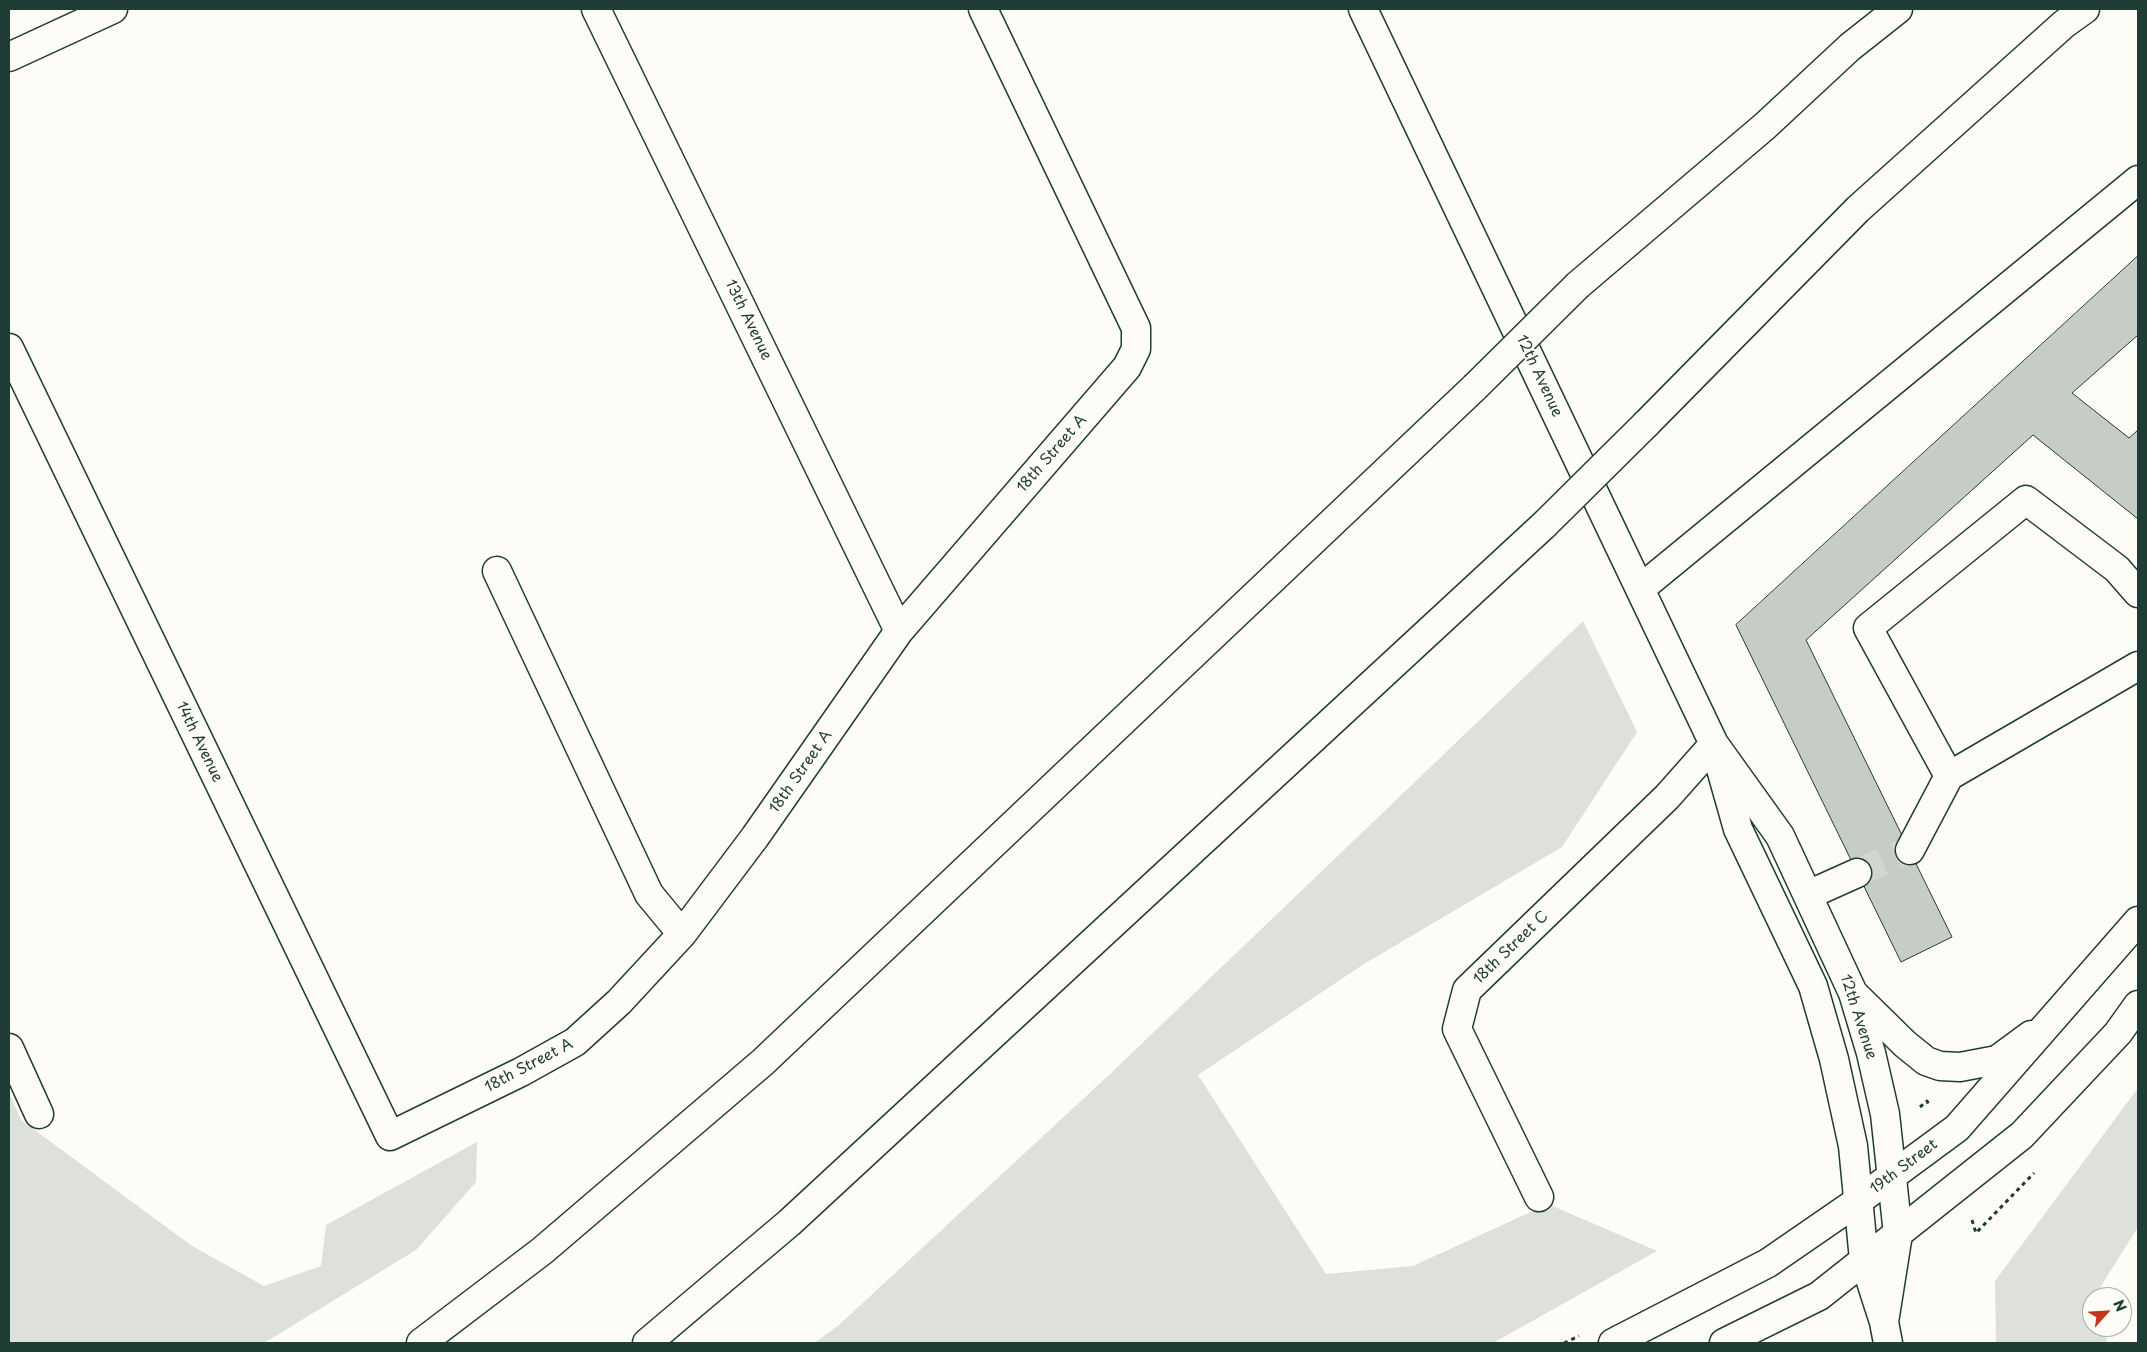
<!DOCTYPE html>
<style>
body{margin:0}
#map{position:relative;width:2147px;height:1352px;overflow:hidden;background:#fdfcf7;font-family:"Playpen Sans",sans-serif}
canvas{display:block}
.frame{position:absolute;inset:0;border:10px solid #1f3d34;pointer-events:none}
.north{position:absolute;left:2082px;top:1287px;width:50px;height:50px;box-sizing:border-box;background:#fdfcf7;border:1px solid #a4b0a9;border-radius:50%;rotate:64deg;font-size:14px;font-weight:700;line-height:20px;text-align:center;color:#1f3d34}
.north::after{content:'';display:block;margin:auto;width:18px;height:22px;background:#c8321e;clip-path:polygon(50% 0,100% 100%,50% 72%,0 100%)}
</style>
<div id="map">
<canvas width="2147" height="1352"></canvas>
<div class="frame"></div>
<div class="north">N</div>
</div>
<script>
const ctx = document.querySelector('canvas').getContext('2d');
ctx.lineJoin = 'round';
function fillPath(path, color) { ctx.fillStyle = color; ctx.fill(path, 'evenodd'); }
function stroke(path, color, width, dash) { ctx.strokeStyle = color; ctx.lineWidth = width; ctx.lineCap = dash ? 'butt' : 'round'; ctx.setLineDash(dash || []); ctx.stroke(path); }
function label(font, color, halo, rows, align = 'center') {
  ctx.font = font + ' "Playpen Sans",sans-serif'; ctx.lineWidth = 4; ctx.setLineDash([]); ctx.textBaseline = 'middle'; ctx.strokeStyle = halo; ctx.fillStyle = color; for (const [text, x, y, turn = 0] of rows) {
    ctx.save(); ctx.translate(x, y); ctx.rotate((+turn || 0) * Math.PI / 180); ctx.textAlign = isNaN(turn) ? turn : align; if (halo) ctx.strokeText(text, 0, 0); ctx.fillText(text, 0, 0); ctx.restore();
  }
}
const green = new Path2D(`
 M1583,621L1637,732L1562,847L1364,964L1198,1075L1326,1274L1413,1266L1548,1204L1657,1251L1493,1343H814L839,1325L1109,1075Z
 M2138,1088V1227L2101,1286L2102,1297H2092V1327H2105L2107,1343H1996L1995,1281Z
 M9,1093L21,1120L192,1246L264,1286L321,1266L326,1225L477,1142L476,1182L416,1250L264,1343H9Z`);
const building = new Path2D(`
 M2138,256V335L2072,393L2129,438L2138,430V519L2033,435L1806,640L1952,937L1901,962L1736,625Z`);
const minorTunnel = new Path2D(`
 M1857,873L1910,850`);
const path = new Path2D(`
 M1920,1107L1927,1101L1930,1107
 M1972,1220L1976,1233L2034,1173
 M1564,1343L1579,1336`);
const minor = new Path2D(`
 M596,9L899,631
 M1363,9L1714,744L1780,836L1853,993L1871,1053L1885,1114L1898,1234L1884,1322
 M9,57L113,9
 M9,348L390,1136L521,1072L575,1042L619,1002L682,934L755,837L899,631L1127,367L1136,349V328L983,9
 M497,571L649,894L682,934
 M1640,589L2138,180
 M1719,762L1738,829L1813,986L1834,1059L1853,1146L1864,1260L1884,1322L1888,1343
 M1949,776L1868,628L2026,500L2117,569L2138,593
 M1910,850L1949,776L2138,666
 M1808,895L1857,873
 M1855,995L1905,1044L1926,1061L1940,1066L1960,1067L1997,1060L2031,1035
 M9,1048L39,1114
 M1539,1197L1457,1029L1467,990L1667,797L1714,744`);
const major = new Path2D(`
 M1613,1343L1768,1263L1858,1201L1957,1128L2138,921
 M1724,1343L1819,1296L2022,1135L2118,1033L2138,1005`);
const highway = new Path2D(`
 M1578,285L1765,126L1850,47L1898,9
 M1646,424L1858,209L2064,24L2085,9
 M421,1343L542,1251L763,1062L1475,387
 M647,1343L789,1223L1544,525`);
const highwayBridge = new Path2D(`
 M1475,387L1578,285
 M1544,525L1646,424`);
const streetNames = [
 ["13th Avenue",748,320,64],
 ["12th Avenue",1539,376,65],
 ["18th Street A",1052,454,-49],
 ["14th Avenue",199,742,64],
 ["18th Street A",801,772,-55],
 ["18th Street C",1511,948,-44],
 ["12th Avenue",1858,1017,72],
 ["18th Street A",529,1066,-28],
 ["19th Street",1904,1167,-37]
];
fillPath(green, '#dde0db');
fillPath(building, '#c6cdc7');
stroke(building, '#1f3d34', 1);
stroke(minorTunnel, '#d1d6d0', 28, [28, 14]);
stroke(minor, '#1f3d34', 31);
stroke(major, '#1f3d34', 31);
stroke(highway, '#1f3d34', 31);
stroke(path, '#1f3d34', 3, [4, 4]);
stroke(minor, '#fdfcf7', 28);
stroke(major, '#fdfcf7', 28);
stroke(highway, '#fdfcf7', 28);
stroke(highwayBridge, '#1f3d34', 31, []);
stroke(highwayBridge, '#fdfcf7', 28);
label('15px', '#1f3d34', '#fdfcf7', streetNames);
</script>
